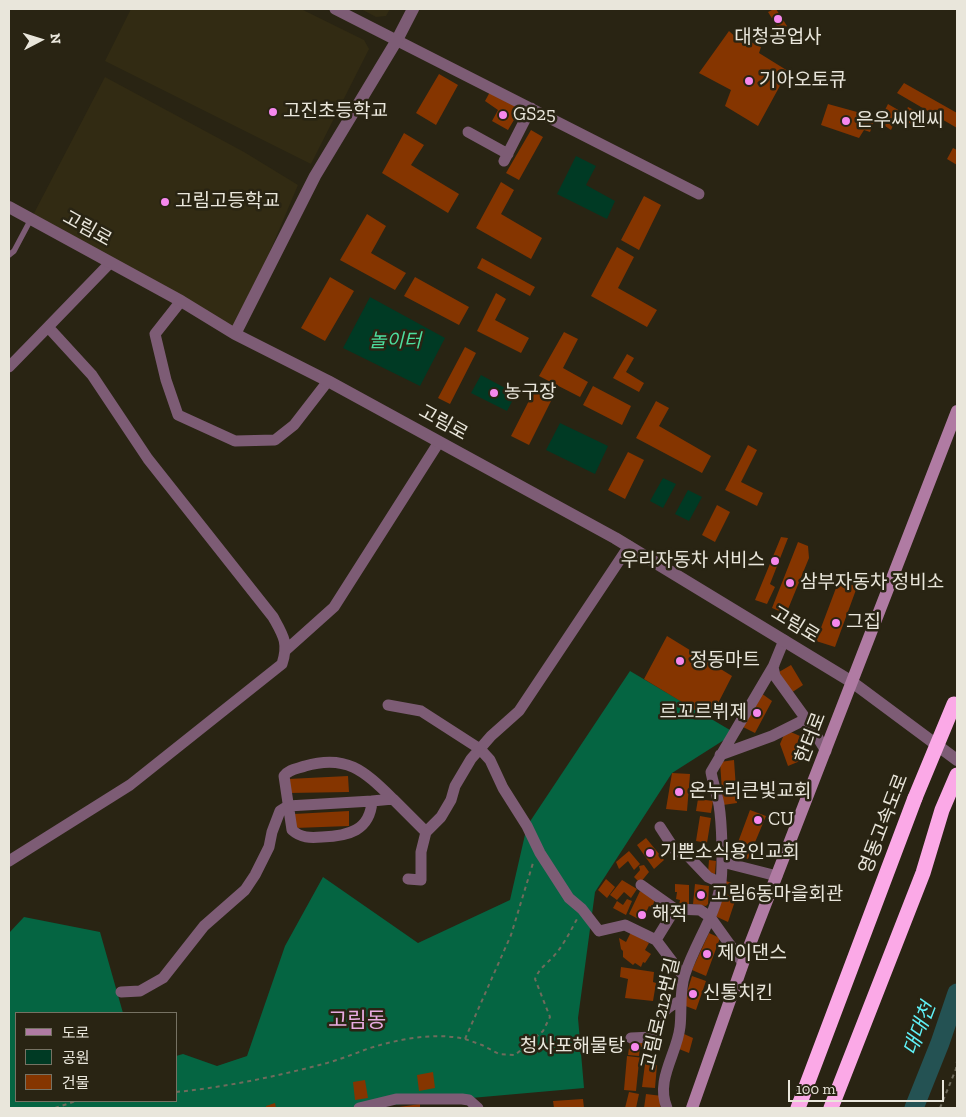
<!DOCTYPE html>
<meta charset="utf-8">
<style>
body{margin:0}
#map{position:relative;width:966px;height:1117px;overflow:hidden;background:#292413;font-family:"Zilla Slab","Noto Sans KR",serif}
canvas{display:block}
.frame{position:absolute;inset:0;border:10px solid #e9e6db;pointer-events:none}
.legend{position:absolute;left:15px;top:1012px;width:162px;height:90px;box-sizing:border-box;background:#292413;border:1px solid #767263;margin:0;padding:6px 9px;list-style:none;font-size:15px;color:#e9e6db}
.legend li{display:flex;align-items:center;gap:10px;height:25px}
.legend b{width:25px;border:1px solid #767263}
.north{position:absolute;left:15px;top:15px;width:50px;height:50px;-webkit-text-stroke:4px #292413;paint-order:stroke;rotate:85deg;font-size:14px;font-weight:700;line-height:20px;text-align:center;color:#e9e6db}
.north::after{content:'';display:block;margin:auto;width:18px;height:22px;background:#e9e6db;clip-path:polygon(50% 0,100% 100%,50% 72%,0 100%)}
.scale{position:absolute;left:788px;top:1080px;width:156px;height:22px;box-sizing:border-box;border:2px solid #e9e6db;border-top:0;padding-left:6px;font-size:15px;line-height:18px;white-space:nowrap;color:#e9e6db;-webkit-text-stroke:4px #292413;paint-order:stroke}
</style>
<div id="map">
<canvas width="966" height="1117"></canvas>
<div class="frame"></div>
<ul class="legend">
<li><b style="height:6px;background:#b07ba3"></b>도로</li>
<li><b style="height:14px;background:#003a24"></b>공원</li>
<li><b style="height:14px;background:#853500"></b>건물</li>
</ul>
<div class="north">N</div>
<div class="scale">100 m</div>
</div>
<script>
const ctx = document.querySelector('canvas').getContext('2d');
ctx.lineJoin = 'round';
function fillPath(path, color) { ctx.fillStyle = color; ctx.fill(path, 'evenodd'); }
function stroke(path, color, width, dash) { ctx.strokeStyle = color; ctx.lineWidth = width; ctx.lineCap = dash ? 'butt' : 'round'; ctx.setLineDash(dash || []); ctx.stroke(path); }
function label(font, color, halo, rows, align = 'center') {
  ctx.font = font + ' "Zilla Slab","Noto Sans KR",serif'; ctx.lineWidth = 5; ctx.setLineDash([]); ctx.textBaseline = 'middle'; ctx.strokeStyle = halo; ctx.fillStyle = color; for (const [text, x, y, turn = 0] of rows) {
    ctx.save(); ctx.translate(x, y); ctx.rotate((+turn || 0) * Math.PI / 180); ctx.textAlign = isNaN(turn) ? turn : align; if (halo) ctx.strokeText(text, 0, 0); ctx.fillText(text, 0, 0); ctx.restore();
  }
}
const built = new Path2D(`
 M131,9H301L364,40L369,49L311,164L105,61Z
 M361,9H390L386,16L376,17Z
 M105,77L244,152L298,185L235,334L31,219Z`);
const green = new Path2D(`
 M576,156L596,166L586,185L615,201L607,219L557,194Z
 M370,297L445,338L420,386L343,348Z
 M481,375L516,394L507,411L471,393Z
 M560,423L608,446L595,474L546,450Z
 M663,478L676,484L663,508L650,501Z
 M688,490L702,497L689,521L675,514Z`);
const forest = new Path2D(`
 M630,671L735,733L672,773L595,892L578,1018L584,1088L358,1108H9V933L24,917L100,932L123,1013H16V1101H176V1056L183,1054L217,1066L247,1056L285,946L323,877L418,943L510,900L527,826Z`);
const river = new Path2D(`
 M914,1108L940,1043L957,993`);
const building = new Path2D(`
 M774,9H776L787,26L780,31L768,12Z
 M729,31L744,45L747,40L761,47L759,53L788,71L758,126L725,106L731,90L699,73Z
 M439,74L458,85L436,125L416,113Z
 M904,83L957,113V128L897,93Z
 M491,90L521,108L508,130L492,121L498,110L485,101Z
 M828,104L868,115L866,120L874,122L870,132L864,130L859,138L821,125Z
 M888,104L900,111L891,130L879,122Z
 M908,107L922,114L917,127L902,119Z
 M531,130L543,137L519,180L506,173Z
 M404,133L424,145L411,165L459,194L448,213L382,173Z
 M953,148L957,150V165L947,159Z
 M501,182L514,190L501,214L542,238L531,259L476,228Z
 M644,196L661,205L639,250L621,240Z
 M367,214L386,226L371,253L406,273L395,290L340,260Z
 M617,247L634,257L618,288L657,310L647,327L591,296Z
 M482,258L535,287L530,296L477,268Z
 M330,277L354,291L325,341L301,328Z
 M415,277L469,307L459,325L404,296Z
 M496,293L506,299L495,320L529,338L521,353L477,331Z
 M564,332L578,339L563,368L588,382L580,397L539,376Z
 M465,347L476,353L450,404L438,398Z
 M627,354L634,358L626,372L644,383L639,392L613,378Z
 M593,386L631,406L622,425L583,405Z
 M535,389L553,397L529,445L511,436Z
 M656,401L669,408L659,426L711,456L702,473L636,438Z
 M748,445L757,450L741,482L763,493L757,506L725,490Z
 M628,452L644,460L625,499L608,490Z
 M717,505L730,512L715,542L702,535Z
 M781,537L788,538L770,584L775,587L767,604L755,600Z
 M798,542L808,546L809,558L786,614L772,608Z
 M839,580L857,587L835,647L816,641Z
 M667,636L732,676L710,719L644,679Z
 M791,665L803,685L791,693L779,672Z
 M761,693L772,701L755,733L741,726Z
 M786,730L800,736L795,749L800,761L788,766L780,744Z
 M734,760L737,803L723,805L720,762Z
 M672,773L690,774L687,811L666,809Z
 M348,776L349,792L288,793V779Z
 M698,799L713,801L711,813L696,811Z
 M750,810L766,816L748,859L734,853Z
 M349,811V826L295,828L294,814Z
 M700,816L711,818L707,843L696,841Z
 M646,838L664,860L654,869L637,845Z
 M629,851L640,864L634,870L628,861L619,869L616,862Z
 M709,860L716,861L715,874L708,873Z
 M644,865L649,872L640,883L634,877L640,870L639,866Z
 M606,879L615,887L607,898L598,890Z
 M622,880L637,889L631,898L624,892L617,900L610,895Z
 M726,881L740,886L728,922L715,916Z
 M675,884L689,885V905H679L680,900L676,899L677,892H675Z
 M695,884L709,886L708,904L706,906L693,904Z
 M640,891L655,899L652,908L649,906L642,921L629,914Z
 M627,899L632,901L626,915L613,908L617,901L623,905Z
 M631,932L649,943L645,950L651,954L645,963L643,962L641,967L635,963L633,965L623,957V951L621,949L619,938L626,942Z
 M709,933L720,938L706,976L692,970Z
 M621,967L654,972L653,982L656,983L653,1001L625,998L628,979L620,977Z
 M692,976L706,981L696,1010L683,1005Z
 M684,1034L693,1038L689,1053L679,1049Z
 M630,1041L643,1042L642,1047H640L639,1056L628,1055Z
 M627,1056L644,1058V1062H639L636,1091L624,1090Z
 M645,1064L657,1065L655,1088L642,1087Z
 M433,1072L435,1088L419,1091L417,1075Z
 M365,1080L368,1098L355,1100L353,1082Z
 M629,1092L639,1094L636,1108H625Z
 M646,1094L662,1096L660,1108H644Z
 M583,1099L584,1108H554L553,1101Z
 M275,1103L276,1108H266V1106Z
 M420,1104V1108H399V1107Z`);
const path = new Path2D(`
 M465,1039L482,1045L499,1054L515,1055L543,1031L550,1017L535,979C539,969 545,965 553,957C563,946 570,932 577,919
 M176,1092C227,1087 278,1076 327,1063C341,1059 354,1054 367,1049C398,1039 434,1032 465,1039L511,935L533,863
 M55,1108L76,1101
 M940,1108L956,1069L957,1061`);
const service = new Path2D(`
 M9,255L14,251L31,219`);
const minor = new Path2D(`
 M335,9L699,194
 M468,132L508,154
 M504,161L531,108
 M181,301L155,334L166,380L178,415L235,441L275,440L294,425L328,381
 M9,367L48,327
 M784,640L773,667L775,676L806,719L826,751
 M286,650L334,607L439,442
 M388,705L421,711L480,749L490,760L503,788L527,826L540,853L569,898L582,909L599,931L625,925L656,940
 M720,755L772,736L806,719
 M393,799C364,771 347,754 305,766C297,769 289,769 284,776L292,830C301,838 310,838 322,837C348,836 370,831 372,801L393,799L426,832
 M660,827L675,850L688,856L708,877L721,883
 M9,861L130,785L282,664C289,643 283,635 273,617L148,459L92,375L48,327L110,263
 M722,862L777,876
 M408,879L421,880V852L426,832L441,817L451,800L455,786L471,759L491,736L519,711L629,546
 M641,885L675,909L700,910L710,917L743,963
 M675,909L656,940L684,977
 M121,992L140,991L163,978L204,926L245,890L255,875L269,847L272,832L280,811L288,806L372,801
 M631,1038L653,1037C662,1018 659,1009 681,1001
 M359,1108L396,1099H462L469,1100L478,1108
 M667,1108C655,1080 677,1054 680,1027C682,1010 679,991 685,974C695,943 716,915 721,882C723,863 722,824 719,805C717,794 713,783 711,772L774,665`);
const tertiary = new Path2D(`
 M9,207L181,301L235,334L328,381L615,538L852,682L957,760
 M235,334L315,176L397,40L413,9`);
const secondary = new Path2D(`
 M692,1108L747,952L957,411`);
const motorway = new Path2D(`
 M798,1108L915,798
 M831,1108L923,873L942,810L957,775`);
const motorwayBridge = new Path2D(`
 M915,798L954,704`);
const markers = [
 [778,19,5,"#f688ed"],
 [749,81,5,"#f688ed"],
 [273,112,5,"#f688ed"],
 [503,115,5,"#f688ed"],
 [846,121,5,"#f688ed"],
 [165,202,5,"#f688ed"],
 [494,393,5,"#f688ed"],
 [775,561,5,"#f688ed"],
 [790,583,5,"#f688ed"],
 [836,623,5,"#f688ed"],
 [680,661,5,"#f688ed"],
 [757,713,5,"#f688ed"],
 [679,792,5,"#f688ed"],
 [758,820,5,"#f688ed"],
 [650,853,5,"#f688ed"],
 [701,895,5,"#f688ed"],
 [642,915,5,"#f688ed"],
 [707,954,5,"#f688ed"],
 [693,994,5,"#f688ed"],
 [635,1047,5,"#f688ed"]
];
const poiNames = [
 ["대청공업사",778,38,"center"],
 ["기아오토큐",759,81],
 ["고진초등학교",283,112],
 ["GS25",513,115],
 ["은우씨엔씨",856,121],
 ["고림고등학교",175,202],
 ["농구장",504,393],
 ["우리자동차 서비스",765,561,"right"],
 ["삼부자동차 정비소",800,583],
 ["그집",846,623],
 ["정동마트",690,661],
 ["르꼬르뷔제",747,713,"right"],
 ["온누리큰빛교회",689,792],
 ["CU",768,820],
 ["기쁜소식용인교회",660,853],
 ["고림6동마을회관",711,895],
 ["해적",652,915],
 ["제이댄스",717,954],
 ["신통치킨",703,994],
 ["청사포해물탕",625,1047,"right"]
];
const streetNames = [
 ["고림로",87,229,29],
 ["고림로",443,423,29],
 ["고림로",795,625,31],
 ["한터로",811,738,-69],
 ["영동고속도로",884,824,-69],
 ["고림로212번길",661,1014,-77]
];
const parkNames = [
 ["놀이터",395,342]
];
const waterNames = [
 ["대대천",920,1029,-69]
];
const quarterNames = [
 ["고림동",357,1021]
];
fillPath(built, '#322b13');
fillPath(green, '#003a24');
fillPath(forest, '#056542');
stroke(river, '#245253', 19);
fillPath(building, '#853500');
stroke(path, '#6f6b5c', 2, [4, 4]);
stroke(service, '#7d5c75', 5.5);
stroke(minor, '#7d5c75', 11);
stroke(tertiary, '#7d5c75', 12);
stroke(secondary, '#b07ba3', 12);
stroke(motorway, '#fba9e7', 15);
stroke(motorwayBridge, '#fba9e7', 15);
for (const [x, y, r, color] of markers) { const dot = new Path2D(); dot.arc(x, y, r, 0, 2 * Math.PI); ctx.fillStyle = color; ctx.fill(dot); stroke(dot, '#292413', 2); }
label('19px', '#e9e6db', '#292413', poiNames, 'left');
label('19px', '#e9e6db', '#292413', streetNames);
label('italic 19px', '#4dde9e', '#292413', parkNames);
label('italic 20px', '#5ff0f6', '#292413', waterNames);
label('21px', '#e8abe1', '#292413', quarterNames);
</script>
